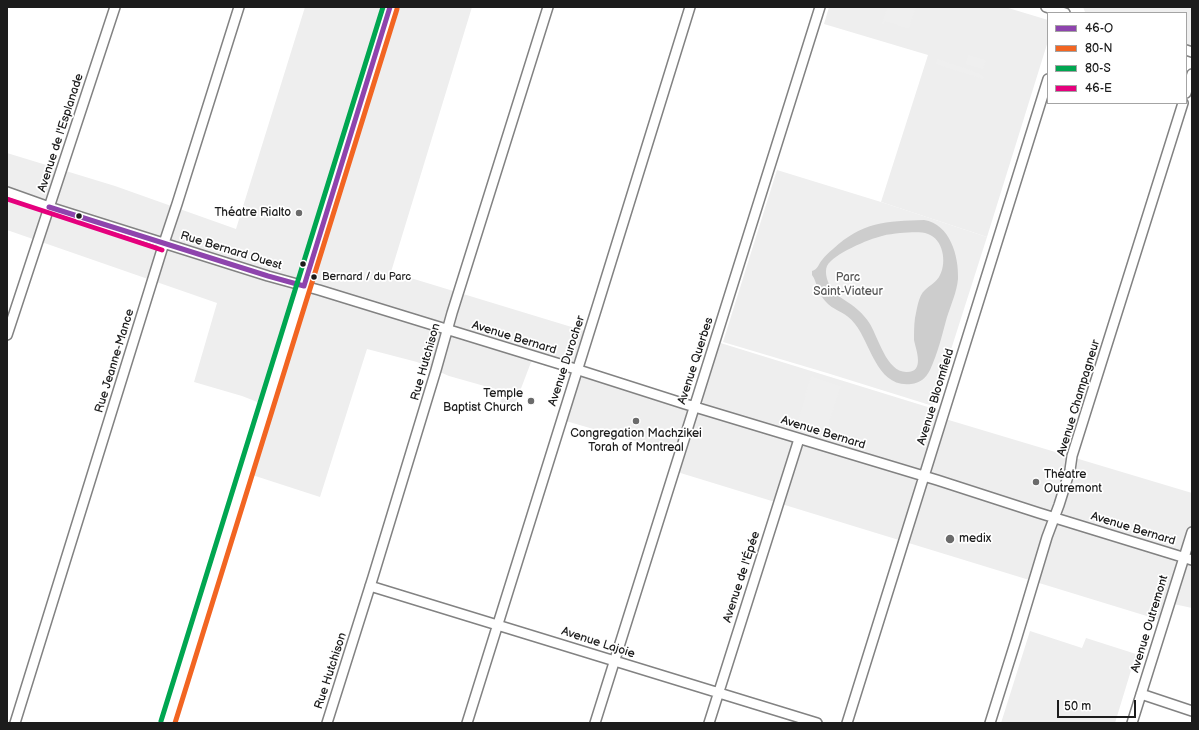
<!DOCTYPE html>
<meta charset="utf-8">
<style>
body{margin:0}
#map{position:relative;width:1199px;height:730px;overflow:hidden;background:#fff;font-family:"Balsamiq Sans",sans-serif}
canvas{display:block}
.frame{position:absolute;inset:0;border:8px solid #1c1c1c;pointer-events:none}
.legend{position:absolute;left:1047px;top:12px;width:140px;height:92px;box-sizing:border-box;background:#fff;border:1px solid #a4a4a4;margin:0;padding:5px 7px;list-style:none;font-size:12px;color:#1c1c1c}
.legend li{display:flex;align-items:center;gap:8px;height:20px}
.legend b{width:20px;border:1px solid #a4a4a4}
.scale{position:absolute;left:1057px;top:700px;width:79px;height:18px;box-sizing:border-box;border:2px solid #1c1c1c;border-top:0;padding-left:5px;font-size:12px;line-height:14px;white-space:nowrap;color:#1c1c1c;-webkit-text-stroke:3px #fff;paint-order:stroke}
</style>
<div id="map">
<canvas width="1199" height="730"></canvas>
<div class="frame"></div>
<ul class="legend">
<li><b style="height:5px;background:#8e44ad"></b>46-O</li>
<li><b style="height:5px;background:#f26522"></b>80-N</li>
<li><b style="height:5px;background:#00a651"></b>80-S</li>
<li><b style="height:5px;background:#e5007d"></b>46-E</li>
</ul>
<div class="scale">50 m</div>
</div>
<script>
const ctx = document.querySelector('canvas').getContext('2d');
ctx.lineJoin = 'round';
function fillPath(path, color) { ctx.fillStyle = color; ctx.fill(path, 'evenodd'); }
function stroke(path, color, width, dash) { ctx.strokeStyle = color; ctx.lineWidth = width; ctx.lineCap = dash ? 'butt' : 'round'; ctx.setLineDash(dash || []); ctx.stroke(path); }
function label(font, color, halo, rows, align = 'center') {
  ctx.font = font + ' "Balsamiq Sans",sans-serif'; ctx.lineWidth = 3.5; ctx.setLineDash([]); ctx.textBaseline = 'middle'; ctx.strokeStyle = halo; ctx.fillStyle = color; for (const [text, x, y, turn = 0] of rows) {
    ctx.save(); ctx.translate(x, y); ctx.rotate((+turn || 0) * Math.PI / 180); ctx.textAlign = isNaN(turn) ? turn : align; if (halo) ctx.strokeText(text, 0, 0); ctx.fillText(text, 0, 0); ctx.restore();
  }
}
const built = new Path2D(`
 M305,7H472L391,272L588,332L578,367L694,406L714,341L944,412L942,418L1192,493V532L1184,557L1192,560V608L1169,603L1163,621L674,471L679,454L559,419L577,370L533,357L517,399L514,410L512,412L499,408L502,393L495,389L449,376L417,362L367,349L320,497L243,472L265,405L242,396L194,382L217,303L7,230V153L115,186L236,229Z
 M829,7H1005L1048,20V41L987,237L881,202L928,55L824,24Z
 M1030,631L1082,648L1086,638L1136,654L1115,723H1001Z`);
const green = new Path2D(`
 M887,7H916L909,29L886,21L884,24H882Z
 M1083,7H1192V46L1186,45V13H1089L1085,12Z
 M968,55L986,60L983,69L965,64Z
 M937,59L968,69L984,76L983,79L936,64Z
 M777,170L881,202L987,237L933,406L827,373L723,342Z
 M811,376L841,386L827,429L798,420Z`);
const water = new Path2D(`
 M924,220C950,224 959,256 958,279C957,291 951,305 947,317C942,335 938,353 930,370C926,378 920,383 911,384C877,388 871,344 855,324C846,312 837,312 828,304C823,299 818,292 817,286C815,281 815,279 812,275V271C818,269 818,265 822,260C825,256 829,252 833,249C862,222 886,221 924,220ZM900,233C909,233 919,231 928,234C943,239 947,262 940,275C937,282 930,285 925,290C918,296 917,310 915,318C914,325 914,333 914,340C916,350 925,372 907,372C887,373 878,337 870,324C863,313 854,306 843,299C839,296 835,294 832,289C828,284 824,273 827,266C833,254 869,239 882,236C888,234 894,234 900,233Z`);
const street = new Path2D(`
 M1046,7L1065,13
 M1186,50L1192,52
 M1186,93L1192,74
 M7,192L49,207L268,276L319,290L563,365L685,404L937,480L1039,513L1192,560
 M7,335L115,7
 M370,586L817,723
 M1141,694L1192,711
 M15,723L164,243L177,204L239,7
 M327,723L373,577L436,370L452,313L548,7
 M467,723L598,304L690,7
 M595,723L820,7
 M709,723L799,439
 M847,723L1048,79
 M990,723L1016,640L1047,537L1059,505L1070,470L1072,456L1183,103
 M1132,723L1192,532`);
const secondary = new Path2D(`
 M168,723L390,7`);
const bus1 = new Path2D(`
 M49,207L268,276L304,286
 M304,286L390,7`);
const bus2 = new Path2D(`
 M175,723L397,9`);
const bus3 = new Path2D(`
 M161,721L383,7`);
const bus4 = new Path2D(`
 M7,199L162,250`);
const markers = [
 [299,213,4,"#6b6b6b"],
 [79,216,3.5,"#1c1c1c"],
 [303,264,3.5,"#1c1c1c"],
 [314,277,3.5,"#1c1c1c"],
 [531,401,4,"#6b6b6b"],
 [636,421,4,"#6b6b6b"],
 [1036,482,4,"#6b6b6b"],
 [950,539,5,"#6b6b6b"]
];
const busNames = [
 ["Bernard / du Parc",322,277]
];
const streetNames = [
 ["Avenue de l'Esplanade",61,133,-72],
 ["Rue Bernard Ouest",231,251,17],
 ["Avenue Bernard",514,338,17],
 ["Rue Jeanne-Mance",115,361,-73],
 ["Avenue Durocher",567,361,-72],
 ["Avenue Querbes",696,361,-72],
 ["Rue Hutchison",426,362,-74],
 ["Avenue Bloomfield",936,397,-73],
 ["Avenue Champagneur",1079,398,-73],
 ["Avenue Bernard",823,433,17],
 ["Avenue Bernard",1133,529,17],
 ["Avenue de l'Épée",742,577,-72],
 ["Avenue Outremont",1150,624,-73],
 ["Avenue Lajoie",598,643,18],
 ["Rue Hutchison",331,671,-72]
];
const poiNames = [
 ["Théatre Rialto",291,213],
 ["Temple",523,394],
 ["Baptist Church",523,408],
 ["Congregation Machzikei",636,434,"center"],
 ["Torah of Montreal",636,448,"center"],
 ["Théatre",1044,475,"left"],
 ["Outremont",1044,489,"left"],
 ["medix",959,539,"left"]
];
const parkNames = [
 ["Parc",848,278],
 ["Saint-Viateur",848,292]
];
fillPath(built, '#eee');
fillPath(green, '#efefef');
fillPath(water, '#cdcdcd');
stroke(street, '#828282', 12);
stroke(secondary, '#828282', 15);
stroke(street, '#fff', 9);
stroke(secondary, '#fff', 12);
stroke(bus1, '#8e44ad', 5);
stroke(bus2, '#f26522', 5);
stroke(bus3, '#00a651', 5);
stroke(bus4, '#e5007d', 5);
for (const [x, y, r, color] of markers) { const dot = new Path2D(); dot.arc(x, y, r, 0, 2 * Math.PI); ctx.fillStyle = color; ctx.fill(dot); stroke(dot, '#fff', 1.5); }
label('11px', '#1c1c1c', '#fff', busNames, 'left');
label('12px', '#1c1c1c', '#fff', streetNames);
label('12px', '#1c1c1c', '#fff', poiNames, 'right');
label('12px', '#575757', '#fff', parkNames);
</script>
